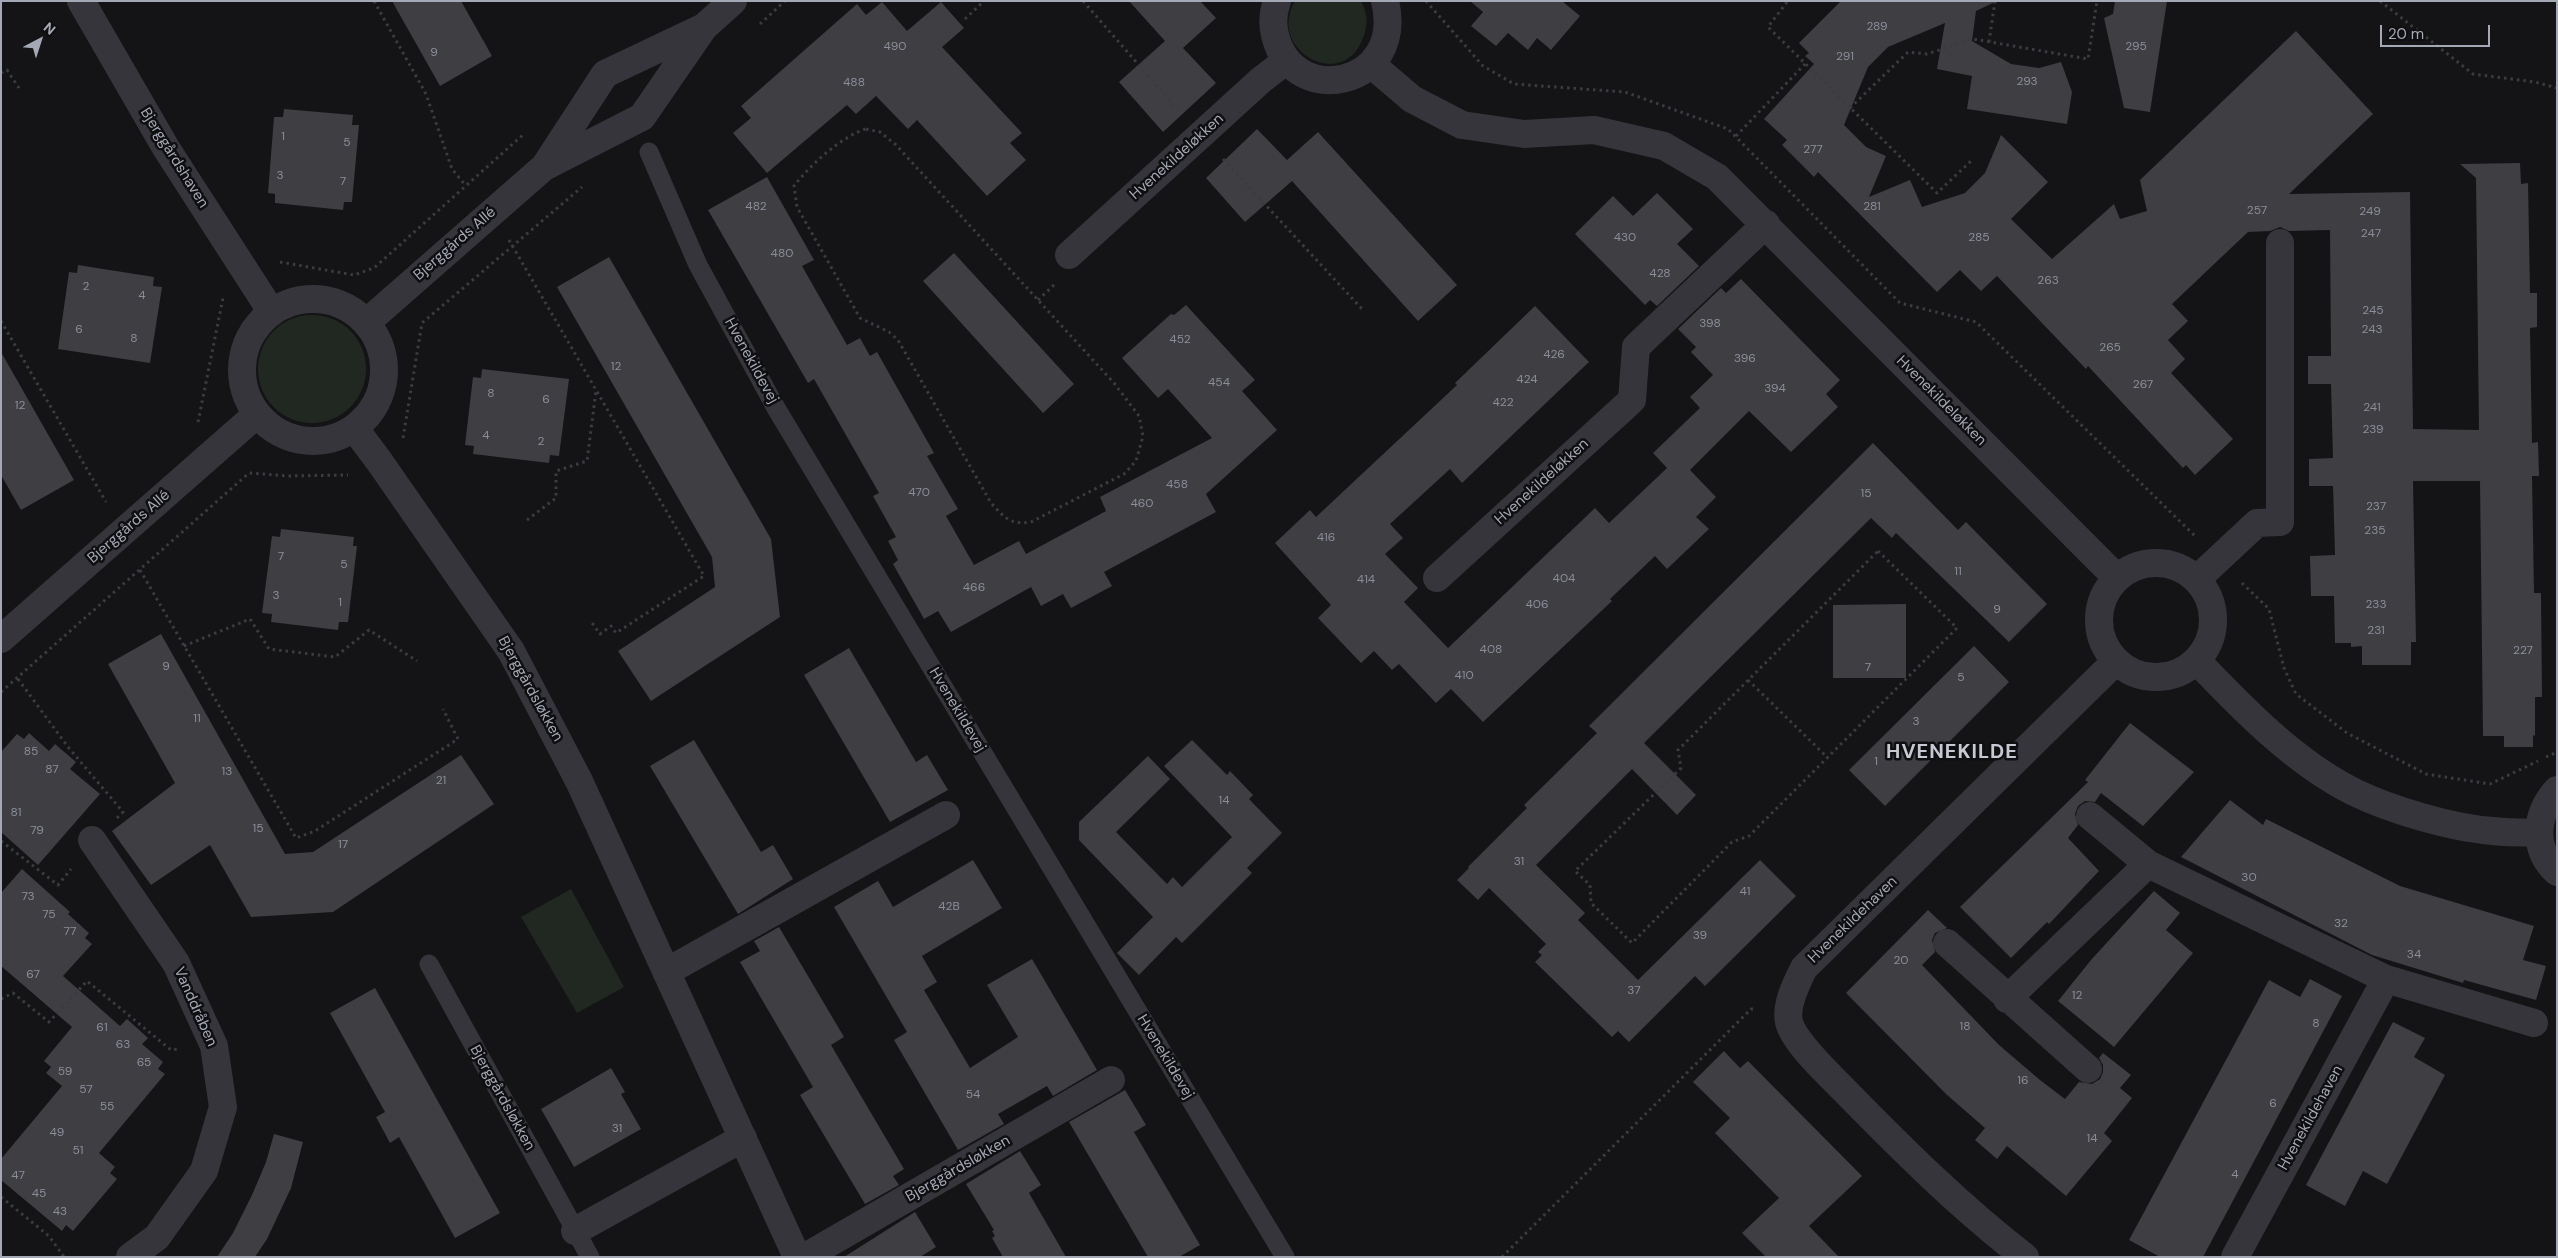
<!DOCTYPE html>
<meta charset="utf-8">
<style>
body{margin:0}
#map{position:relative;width:2558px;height:1258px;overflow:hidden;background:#141416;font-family:"DM Sans",sans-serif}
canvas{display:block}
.frame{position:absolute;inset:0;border:2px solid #a5a9b6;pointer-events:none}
.north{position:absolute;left:15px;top:15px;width:50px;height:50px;-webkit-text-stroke:4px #0f0f11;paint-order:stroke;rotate:40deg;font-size:14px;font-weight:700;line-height:20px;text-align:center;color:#a5a9b6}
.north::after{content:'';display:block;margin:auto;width:18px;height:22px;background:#a5a9b6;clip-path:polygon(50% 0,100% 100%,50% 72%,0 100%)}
.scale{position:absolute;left:2380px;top:25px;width:110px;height:22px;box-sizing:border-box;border:2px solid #a5a9b6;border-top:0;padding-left:6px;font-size:15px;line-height:18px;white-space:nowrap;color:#a5a9b6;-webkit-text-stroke:4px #0f0f11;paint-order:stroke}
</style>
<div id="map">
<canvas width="2558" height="1258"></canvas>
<div class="frame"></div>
<div class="north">N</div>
<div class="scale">20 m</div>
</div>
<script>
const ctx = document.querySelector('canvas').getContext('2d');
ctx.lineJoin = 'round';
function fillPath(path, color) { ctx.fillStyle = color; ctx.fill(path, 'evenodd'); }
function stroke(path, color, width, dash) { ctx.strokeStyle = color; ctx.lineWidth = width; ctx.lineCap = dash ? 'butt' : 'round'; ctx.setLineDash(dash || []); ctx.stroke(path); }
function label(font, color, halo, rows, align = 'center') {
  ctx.font = font + ' "DM Sans",sans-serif'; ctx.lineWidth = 5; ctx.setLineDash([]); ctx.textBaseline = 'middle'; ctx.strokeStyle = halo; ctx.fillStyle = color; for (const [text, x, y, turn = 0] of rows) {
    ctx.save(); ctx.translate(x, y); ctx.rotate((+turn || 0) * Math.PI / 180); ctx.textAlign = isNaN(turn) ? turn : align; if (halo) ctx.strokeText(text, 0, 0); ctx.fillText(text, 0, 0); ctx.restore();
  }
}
const green = new Path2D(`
 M1295,1H1361C1368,14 1368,25 1363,38C1343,93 1266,50 1295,1Z
 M258 369a54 54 0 1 1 108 0a54 54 0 1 1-108 0Z
 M571,889L624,987L577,1013L521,917Z`);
const building = new Path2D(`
 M392,1H461L492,56L440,86Z
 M1129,1H1200L1216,18L1183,48L1216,83L1163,132L1119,82L1165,41Z
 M1470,1H1562L1580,16L1551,50L1537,38L1528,50L1508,33L1496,46L1471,26L1483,12Z
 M1841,1H1997L1976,11L1972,41L2011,64L2039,68L2061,62L2072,92L2067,124L1967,109L1972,76L1937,69L1945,23L1888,47L1868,67L1844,125L1866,147L1886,156L1869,197L1910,180L1922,207L1965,193L1985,173L2001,135L2048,182L2011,219L2052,259L2114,204L2120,219L2147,211L2140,180L2296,31L2373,114L2289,194L2410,192L2413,429L2479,430L2476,178L2460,164L2520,163L2521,184L2528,183L2530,293H2537V327L2530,328L2532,443L2538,442L2539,476H2532L2534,593H2541L2542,697H2535V736L2533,735V747H2504V736H2483L2480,481H2413L2416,642H2411V665H2362V646L2351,647V643H2335L2334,596H2311L2310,556L2335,555L2333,486H2309V459L2333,458L2331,384H2308V356H2331L2330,230L2289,231L2280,227L2270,231L2248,232L2172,304L2188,321L2168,340L2185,359L2171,373L2233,439L2195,475L2186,465L2183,468L2088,366L2086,369L1997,276L1981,291L1960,270L1937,292L1818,172L1814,177L1782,145L1787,140L1764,119L1814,64L1805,56L1809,53L1799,43Z
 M2115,1H2167L2150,112L2124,108L2104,18L2113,14Z
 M882,2L907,31L941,2L964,28L942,47L1022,133L1010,143L1026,160L987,196L917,120L908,129L876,96L856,114L847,105L767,173L733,133L751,118L741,106L808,47L857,4L866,15Z
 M284,109L353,115L352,125H359L352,202H344L343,210L275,203V194L268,193L274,117H283Z
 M1257,129L1287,160L1318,132L1457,285L1418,321L1292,181L1245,222L1206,178Z
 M767,177L814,260L802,266L847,345L860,338L870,356L877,352L934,453L927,456L958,509L946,516L974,565L1019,541L1026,554L1106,511L1100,497L1212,438L1168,389L1158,398L1122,358L1171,314L1174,315L1186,305L1255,380L1242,391L1277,430L1206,494L1216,512L1104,572L1112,586L1071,608L1063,594L1041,606L1031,587L951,632L938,611L924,619L893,564L898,560L888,541L896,537L873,496L879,493L814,379L808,383L708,210Z
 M1657,193L1693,229L1677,244L1699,266L1657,306L1650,300L1645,305L1575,234L1613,196L1633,216Z
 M954,253L1074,384L1043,413L923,281Z
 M609,257L771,539L780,617L651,701L618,651L715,587L712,557L557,287Z
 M78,265L154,277L153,286L162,287L150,363L58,349L69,272L77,273Z
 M1741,279L1840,380L1826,394L1838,407L1791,452L1749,411L1690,470L1716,497L1696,517L1709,529L1667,569L1655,556L1610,599L1612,601L1483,722L1451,689L1436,703L1399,664L1392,670L1374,651L1361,663L1318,618L1331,605L1275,543L1310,510L1316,517L1457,385L1455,383L1535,306L1589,362L1462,483L1450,469L1390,524L1403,538L1385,554L1418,588L1404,602L1448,648L1595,508L1609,523L1667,468L1653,453L1700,408L1690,397L1713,375L1691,352L1696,347L1678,329L1721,288L1726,293Z
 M1,352L74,480L21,510L1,475Z
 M482,369L569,379L559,456L550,455L549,463L473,454L474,446L465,445L473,377L481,378Z
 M1873,443L1958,530L1966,522L2047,604L2009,642L1896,533L1892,538L1871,518L1644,743L1696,795L1677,815L1632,769L1536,865L1585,913L1578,920L1638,980L1760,860L1796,896L1705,986L1695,976L1629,1042L1618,1031L1612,1037L1535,962L1542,955L1538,952L1546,944L1489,888L1478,900L1457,880L1469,868L1468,867L1527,808L1524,805L1597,733L1589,726Z
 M281,529L354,537L353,546H357L348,622H339L338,630L271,622L272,614L262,613L272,536L280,537Z
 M1906,604V678H1833V605Z
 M161,634L285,854L313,852L461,755L494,804L333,912L251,917L210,845L151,885L112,831L175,783L108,664Z
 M1974,646L2009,682L1885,806L1849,770Z
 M849,648L916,762L927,755L948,790L890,822L804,675Z
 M2130,723L2194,772L2143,826L2101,793L2095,802L2085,801L2078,806L2075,814L2078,825L2068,838L2099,871L2049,924L2047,922L2011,958L1960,907L2088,782L2085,780Z
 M29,733L49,751L55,744L76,762L70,769L100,794L38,865L1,832V752L17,734L24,739Z
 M694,740L761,852L773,845L793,879L738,914L650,766Z
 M1192,740L1227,775L1230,771L1253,795L1249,799L1282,833L1247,868L1252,873L1182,943L1176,937L1139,975L1117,953L1153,917L1079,840V822L1148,756L1170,779L1116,832L1167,884L1173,877L1182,887L1232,837L1164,766Z
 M2230,800L2263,825L2266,819L2400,886L2534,926L2523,960L2546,966L2536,1000L2464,980L2463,983L2372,955L2181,857Z
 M973,860L1002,908L922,956L937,982L924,990L970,1068L1018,1037L987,985L1032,959L1097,1070L1053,1096L1047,1086L998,1114L1004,1124L958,1150L894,1040L907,1032L834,907L878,881L893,907Z
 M22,869L70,912L68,914L89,933L85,938L92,944L63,976L120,1026L127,1019L148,1038L142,1044L163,1062L158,1069L165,1074L99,1153L115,1167L110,1173L117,1179L73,1231L66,1225L62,1231L1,1180V1159L62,1086L46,1073L51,1067L44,1061L72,1027L1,966V893Z
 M2154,891L2180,913L2166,930L2193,953L2114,1047L2058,1001L2091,960Z
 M1928,910L1947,928L1935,933L1932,940L1935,952L1922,965L1999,1045L2040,1080L2065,1099L2079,1082L2092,1084L2100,1079L2103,1072V1065L2099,1058L2103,1053L2131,1075L2120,1088L2132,1098L2104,1133L2112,1141L2066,1196L2007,1146L1997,1159L1975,1140L1985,1128L1946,1094L1846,993Z
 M779,927L844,1037L831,1045L904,1169L893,1176L899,1185L865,1204L800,1095L813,1087L740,962L760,951L754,941Z
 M2310,979L2342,996L2203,1257H2160L2129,1240L2269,980L2300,997Z
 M375,988L500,1213L455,1238L399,1137L390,1143L376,1117L385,1112L330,1013Z
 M2393,1022L2425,1038L2414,1057L2445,1075L2387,1184L2363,1171L2345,1206L2306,1185Z
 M1724,1051L1740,1068L1748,1061L1862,1176L1809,1226L1839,1257H1766L1742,1233L1779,1198L1715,1133L1730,1118L1693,1082Z
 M611,1068L625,1092L621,1094L641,1129L574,1167L541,1109Z
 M1125,1090L1146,1125L1134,1132L1200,1245L1179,1257H1148L1069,1122Z
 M274,1134L303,1142L291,1188L267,1239L255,1257H217L233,1233L252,1195L266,1162Z
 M1020,1151L1041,1185L1029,1193L1066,1257H1003L992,1238L995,1236L992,1231L994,1230L966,1184Z
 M915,1212L936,1247L920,1257H844Z`);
const path = new Path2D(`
 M374,1L426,94L452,169L466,186
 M1083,1L1178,110
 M1426,1L1483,66L1514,84L1625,92L1728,129L1900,303L1976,322L2195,536
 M2380,1L2473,74L2535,82L2557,88
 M1787,2L1768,27L1937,193L1971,161
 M965,19L984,1
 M760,24L785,1
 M1989,42L1995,1
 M1,73L7,70L19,88
 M1850,108L1908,52L1927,54L1973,39L2088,59L2097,1
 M866,129L880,132L896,145L1114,383L1139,416L1143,436L1136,461L1124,474L1031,522C1010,525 1005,518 991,503L898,340L889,332L860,318L797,207L794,186C810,165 842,136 866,129Z
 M1736,136L1805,64
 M1223,159L1362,309
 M509,240L704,576L616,633L611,626L600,634L590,620
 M280,262L354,275L374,268L525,133
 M1038,300L1055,284
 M1,321L106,502
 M198,422L223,298
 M403,438L422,323L582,187
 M527,520L556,498V471L587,461L596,391
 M1878,551L1957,628L1749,836L1732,842L1632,943L1591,903L1590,885L1575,871L1681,768L1678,750Z
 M140,570L296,838L315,831L458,739L443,709
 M2242,583L2269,609L2284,668L2296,694L2347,733L2426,774L2490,784L2538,761
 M184,646L250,619L269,649L335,657L369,630L417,661
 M18,679L68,747L123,812L117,818
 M1748,680L1828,758
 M1,692L249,473L287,476L348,475
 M2546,757L2557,752
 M1,841L58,885L71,869
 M1,999L13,993L49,1022L87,981L171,1050L179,1049
 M1,1197L49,1236L64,1257
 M1502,1257L1751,1009H1756`);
const service = new Path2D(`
 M649,152L698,265L776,408L1285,1257
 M429,964L590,1257`);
const minor = new Path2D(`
 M81,1L166,148L271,311
 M1277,1C1273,12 1272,23 1275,35C1292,109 1406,88 1385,1
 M1371,64L1412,99L1462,125L1524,134L1594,130L1664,146L1717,177L2117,578
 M1069,255L1261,80L1287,60
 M355,429L379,461L511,651L579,781L797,1257
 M2099 620a57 57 0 1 1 114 0a57 57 0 1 1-114 0Z
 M1437,578L1632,400L1636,347L1766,224
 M2197,579L2257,523L2280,522V243
 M2197,661C2243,709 2294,762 2354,792C2391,810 2452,828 2493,831C2508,833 2523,832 2539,833
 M2557,790C2535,814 2532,849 2557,872
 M2090,816L2148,864L2386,979L2534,1023
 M92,840L176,963L214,1046L223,1107L204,1171L157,1237L130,1257
 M1947,943L2088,1069
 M668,971L946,815
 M2007,999L2148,864
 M575,1231L743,1138
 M805,1257L1111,1080
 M2025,1257C1960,1207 1903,1150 1846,1092C1831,1076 1794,1043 1789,1022C1785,1005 1797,982 1804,968L2116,661
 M2235,1257L2386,979`);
const tertiary = new Path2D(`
 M545,166L605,74L702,28
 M242 370a71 71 0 1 1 142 0a71 71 0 1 1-142 0Z
 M367,322L544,167L642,117L704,27L733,1
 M1,639L256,415`);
const numberNames = [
 ["289",1877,27],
 ["490",895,47],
 ["295",2136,47],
 ["9",434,53],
 ["291",1845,57],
 ["293",2027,82],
 ["488",854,83],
 ["1",283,137],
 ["5",347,143],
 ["277",1813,150],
 ["3",280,176],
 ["7",343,182],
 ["482",756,207],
 ["281",1872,207],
 ["257",2257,211],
 ["249",2370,212],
 ["247",2371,234],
 ["430",1625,238],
 ["285",1979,238],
 ["480",782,254],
 ["428",1660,274],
 ["263",2048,281],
 ["2",86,287],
 ["4",142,296],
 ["245",2373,311],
 ["398",1710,324],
 ["6",79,330],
 ["243",2372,330],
 ["8",134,339],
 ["452",1180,340],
 ["265",2110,348],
 ["426",1554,355],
 ["396",1745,359],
 ["12",616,367],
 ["424",1527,380],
 ["454",1219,383],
 ["267",2143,385],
 ["394",1775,389],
 ["8",491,394],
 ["6",546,400],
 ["422",1503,403],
 ["12",20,406],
 ["241",2372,408],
 ["239",2373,430],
 ["4",486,436],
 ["2",541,442],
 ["458",1177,485],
 ["470",919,493],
 ["15",1866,494],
 ["460",1142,504],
 ["237",2376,507],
 ["235",2375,531],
 ["416",1326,538],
 ["7",281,557],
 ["5",344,565],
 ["11",1958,572],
 ["404",1564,579],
 ["414",1366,580],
 ["466",974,588],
 ["3",276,596],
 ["1",340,603],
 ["406",1537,605],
 ["233",2376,605],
 ["9",1997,610],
 ["231",2376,631],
 ["408",1491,650],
 ["227",2523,651],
 ["9",166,667],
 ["7",1868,668],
 ["410",1464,676],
 ["5",1961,678],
 ["11",197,719],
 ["3",1916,722],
 ["85",31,752],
 ["1",1876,762],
 ["87",52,770],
 ["13",227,772],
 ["21",441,781],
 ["14",1224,801],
 ["81",16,813],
 ["15",258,829],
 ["79",37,831],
 ["17",343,845],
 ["31",1519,862],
 ["30",2249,878],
 ["41",1745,892],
 ["73",28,897],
 ["42B",949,907],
 ["75",49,915],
 ["32",2341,924],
 ["77",70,932],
 ["39",1700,936],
 ["34",2414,955],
 ["20",1901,961],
 ["67",33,975],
 ["37",1634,991],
 ["12",2077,996],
 ["8",2316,1024],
 ["18",1965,1027],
 ["61",102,1028],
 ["63",123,1045],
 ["65",144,1063],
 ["59",65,1072],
 ["16",2023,1081],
 ["57",86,1090],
 ["54",973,1095],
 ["6",2273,1104],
 ["55",107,1107],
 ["31",617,1129],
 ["49",57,1133],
 ["14",2092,1139],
 ["51",78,1151],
 ["4",2235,1175],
 ["47",18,1176],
 ["45",39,1194],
 ["43",60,1212]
];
const streetNames = [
 ["Hvenekildeløkken",1177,157,-42],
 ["Bjerggårdshaven",174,158,58],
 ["Bjerggårds Allé",455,244,-41],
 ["Hvenekildevej",751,361,61],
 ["Hvenekildeløkken",1941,401,45],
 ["Hvenekildeløkken",1542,482,-42],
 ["Bjerggårds Allé",129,527,-41],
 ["Bjerggårdsløkken",530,689,61],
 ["Hvenekildevej",957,710,59],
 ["Hvenekildehaven",1853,920,-44],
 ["Vanddråben",195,1007,66],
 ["Hvenekildevej",1165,1057,59],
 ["Bjerggårdsløkken",502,1098,61],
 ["Hvenekildehaven",2311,1118,-61],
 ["Bjerggårdsløkken",958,1169,-30]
];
const districtNames = [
 ["HVENEKILDE",1952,753]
];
fillPath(green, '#202821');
fillPath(building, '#3e3e43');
stroke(path, '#3b3c42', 3, [2.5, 4]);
stroke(service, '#35353b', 19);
stroke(minor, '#35353b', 28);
stroke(tertiary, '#35353b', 28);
label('12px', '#8b8e99', null, numberNames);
label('15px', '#a5a9b6', '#0f0f11', streetNames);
ctx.letterSpacing = '1px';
label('bold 20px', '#c6c9d2', '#0f0f11', districtNames);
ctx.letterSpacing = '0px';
</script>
